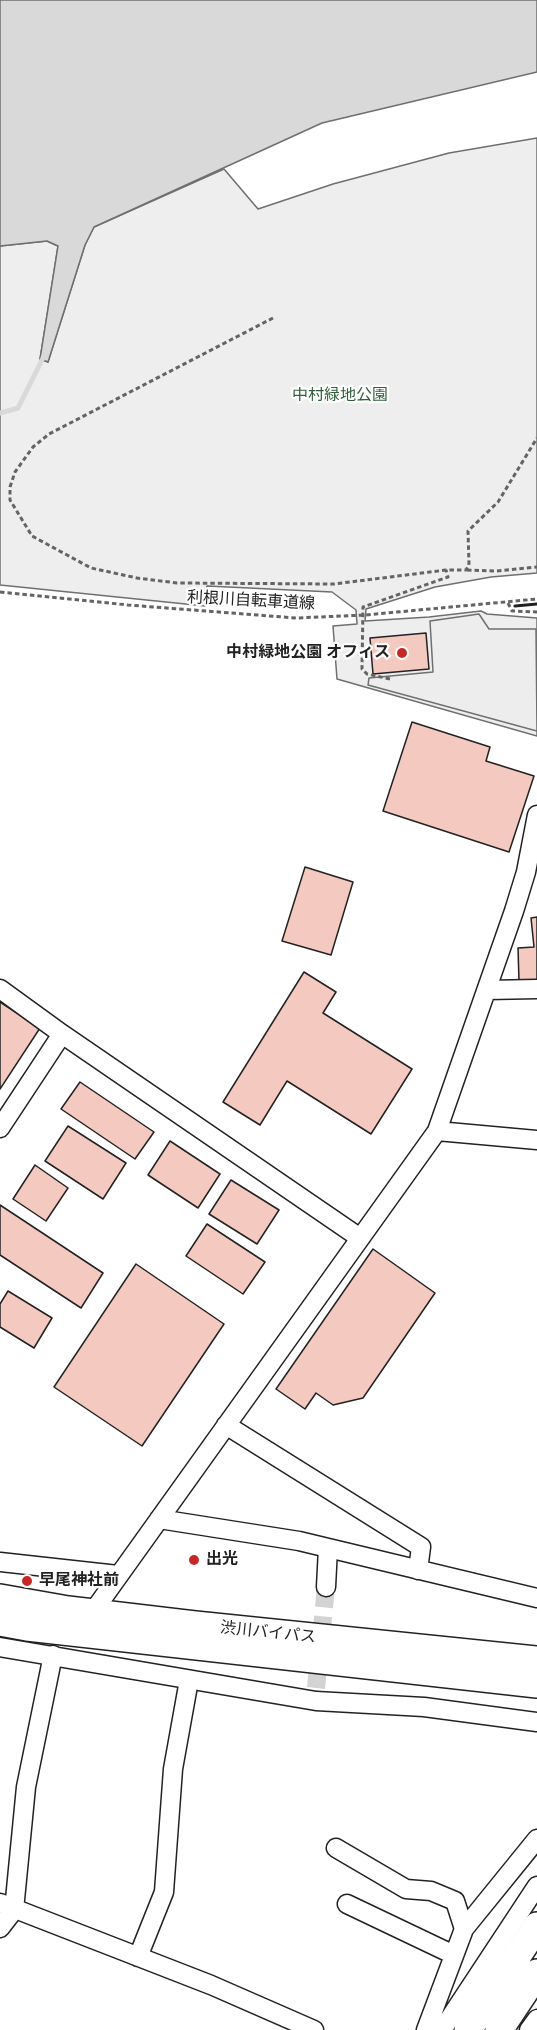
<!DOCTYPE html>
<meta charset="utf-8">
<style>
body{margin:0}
canvas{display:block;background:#fff}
</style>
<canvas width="537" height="2030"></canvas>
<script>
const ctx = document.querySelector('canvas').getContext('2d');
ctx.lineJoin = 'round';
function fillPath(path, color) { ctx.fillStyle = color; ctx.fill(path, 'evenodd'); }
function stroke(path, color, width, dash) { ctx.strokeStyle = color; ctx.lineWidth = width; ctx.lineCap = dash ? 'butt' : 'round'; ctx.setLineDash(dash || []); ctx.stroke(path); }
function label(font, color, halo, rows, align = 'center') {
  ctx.font = font + ' "Archivo Narrow","Noto Sans JP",sans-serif'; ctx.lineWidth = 4.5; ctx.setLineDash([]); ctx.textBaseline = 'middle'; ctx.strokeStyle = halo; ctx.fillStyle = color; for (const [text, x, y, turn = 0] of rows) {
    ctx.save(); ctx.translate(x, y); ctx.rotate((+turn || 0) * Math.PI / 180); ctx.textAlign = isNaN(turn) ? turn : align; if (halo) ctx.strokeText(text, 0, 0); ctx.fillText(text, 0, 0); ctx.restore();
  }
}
const green = new Path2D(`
 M537,138V573L491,577L435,587L366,609L365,621L429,617L481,611L487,614L537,618V736L337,679L333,626L357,624L356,610L332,592L207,586L205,593V606L0,585V246L47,241L58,246L40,359L48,362L85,245L94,227L224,169L258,209L333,184L449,153Z`);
const parking = new Path2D(`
 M479,614L489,629H536L537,731L368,685L369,678L433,672L430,621Z`);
const water = new Path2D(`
 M0,0H537V72L322,123L94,227L85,245L48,362L40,359L58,246L47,241L0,246Z`);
const stream = new Path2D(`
 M0,413L18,408L45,354`);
const building = new Path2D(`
 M426,633L429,669L373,674L370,638Z
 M412,722L490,747L486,761L534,776L509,852L383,811Z
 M305,867L353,882L331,955L282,941Z
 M537,917V980L519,981L518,948L534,947L531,918Z
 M304,972L336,992L323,1013L412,1069L371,1134L287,1081L260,1125L223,1102Z
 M0,1002L40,1028L0,1089Z
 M80,1082L154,1132L135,1159L61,1109Z
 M68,1126L126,1163L103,1199L45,1161Z
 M170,1141L220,1174L198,1208L148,1175Z
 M35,1165L68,1188L46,1221L13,1199Z
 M231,1180L279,1210L257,1244L209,1214Z
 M0,1205L103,1273L81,1308L0,1255Z
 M207,1224L265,1262L243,1294L186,1256Z
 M373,1249L435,1293L363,1398L333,1405L316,1393L305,1409L276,1389Z
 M136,1264L224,1324L142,1446L54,1387Z
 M8,1291L52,1318L34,1348L0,1327V1304Z`);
const minorTunnel = new Path2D(`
 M316,1688L326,1587`);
const path = new Path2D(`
 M273,318L49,434L33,447L15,472L10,487V500L32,536L91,568L137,578L177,583L334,584L446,570H466L469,565L468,531L498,502L537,438
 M467,570L496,571L537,567
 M0,592L128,605L296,618L365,615L537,599
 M508,603L512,611L537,612
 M390,679L367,674L362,669L363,607L448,577L446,570`);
const minor = new Path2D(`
 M0,989L62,1034L360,1238
 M487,990L537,989
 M0,1128L62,1034
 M437,1131L537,1140
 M226,1425L421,1547L418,1570
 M159,1519L299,1541L537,1598
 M0,1562L118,1575
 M326,1587L328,1548
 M92,1613L437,1131L514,911L526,872L537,815
 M0,1647L316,1701L424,1707L537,1722
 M336,1848L406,1889L431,1891L455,1901L464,1929
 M0,1903L211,1985L314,2030
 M347,1904L454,1955
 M0,1928L14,1910L26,1787L53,1655
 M138,1957L164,1892L173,1769L189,1680
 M426,2030L464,1929L537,1839
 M442,2030L537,1886
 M529,2030L537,2019`);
const highway = new Path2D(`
 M0,1598L68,1610L195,1625L537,1660
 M0,1622L27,1627L537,1684
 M468,2030L537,1926
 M499,2030L537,1973`);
const wall = new Path2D(`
 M515,606L537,604`);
const markers = [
 [402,653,6,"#c62828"],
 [194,1560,6,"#c62828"],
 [27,1581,6,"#c62828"]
];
const parkNames = [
 ["中村緑地公園",340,396]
];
const streetNames = [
 ["利根川自転車道線",251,601,3],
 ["渋川バイパス",268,1633,6]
];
const poiNames = [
 ["中村緑地公園 オフィス",390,653,"right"],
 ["出光",206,1560],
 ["早尾神社前",39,1581]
];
fillPath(green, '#eee');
stroke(green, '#6f6f6f', 1.5);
fillPath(parking, '#ededed');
stroke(parking, '#6f6f6f', 1.5);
fillPath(water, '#d9d9d9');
stroke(water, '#6f6f6f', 1.5);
stroke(stream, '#d9d9d9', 5);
fillPath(building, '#f3c9c0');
stroke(building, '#222', 1.5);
stroke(minorTunnel, '#d3d3d3', 18, [18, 9]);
stroke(minor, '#222', 21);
stroke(highway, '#222', 30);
stroke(path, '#646464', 3, [4.5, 3]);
stroke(minor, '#fff', 18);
stroke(highway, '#fff', 27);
stroke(wall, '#222', 3);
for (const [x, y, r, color] of markers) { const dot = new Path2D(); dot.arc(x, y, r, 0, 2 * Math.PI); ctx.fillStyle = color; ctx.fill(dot); stroke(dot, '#fff', 2); }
label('16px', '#2f5e38', '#fff', parkNames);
label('16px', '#222', '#fff', streetNames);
label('bold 16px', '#222', '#fff', poiNames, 'left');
</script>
